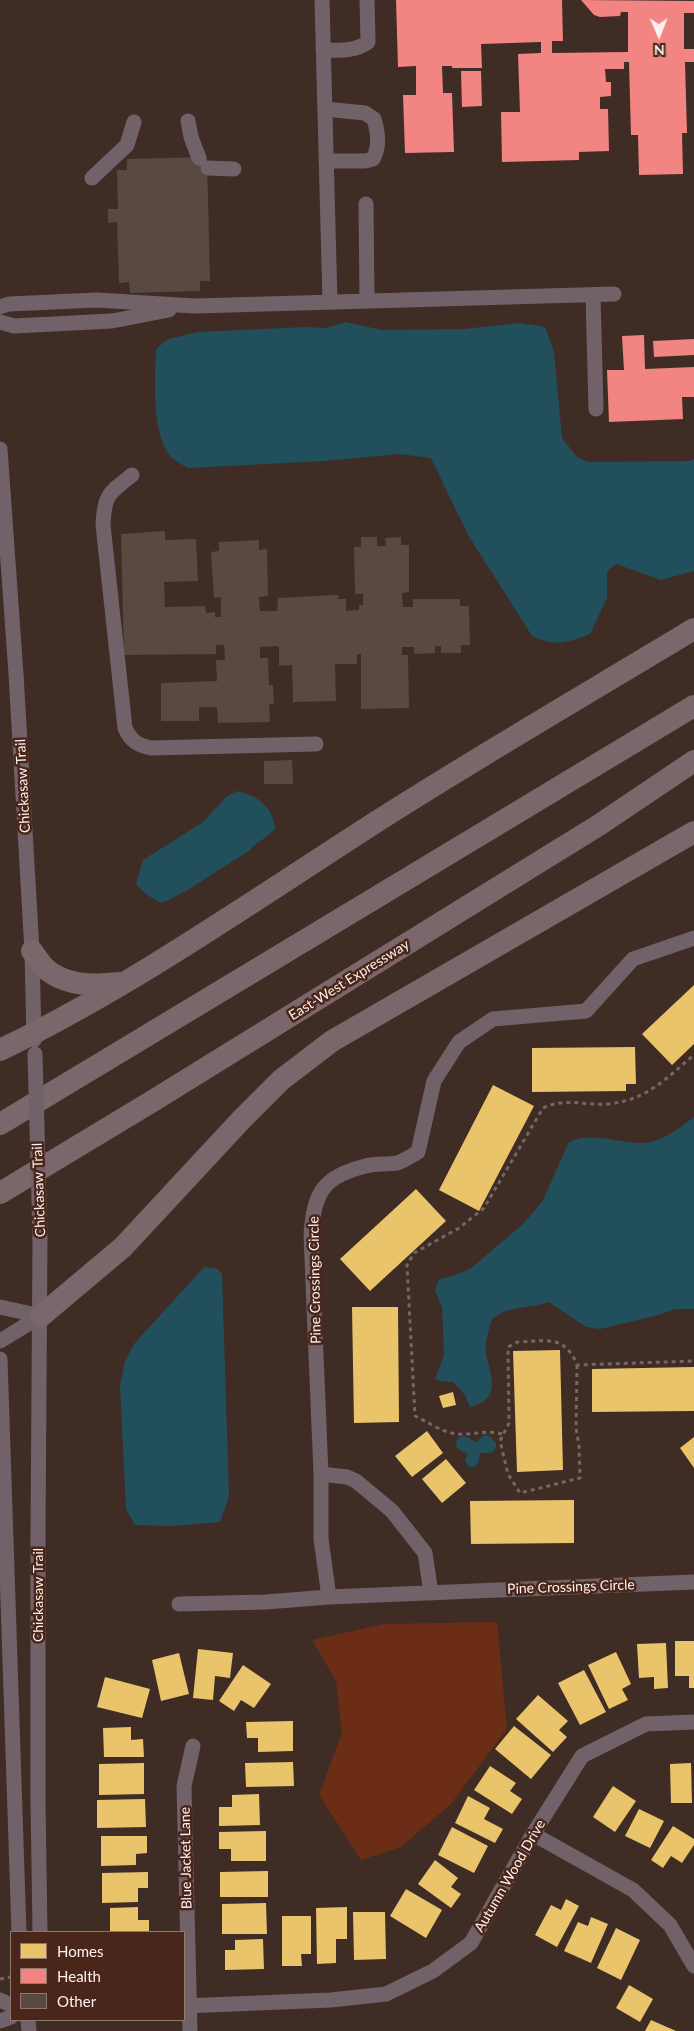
<!DOCTYPE html>
<style>
body{margin:0}
#map{position:relative;width:694px;height:2031px;overflow:hidden;background:#3f2c25;font-family:Lato,sans-serif}
canvas{display:block}
.legend{position:absolute;left:10px;top:1931px;width:175px;height:90px;box-sizing:border-box;background:#4a261a;border:1px solid #91786f;margin:0;padding:6px 9px;list-style:none;font-size:15px;color:#fcf2ef}
.legend li{display:flex;align-items:center;gap:10px;height:25px}
.legend b{width:25px;border:1px solid #91786f}
.north{position:absolute;left:634px;top:10px;width:50px;height:50px;-webkit-text-stroke:4px #4a261a;paint-order:stroke;rotate:179deg;font-size:14px;font-weight:700;line-height:20px;text-align:center;color:#fcf2ef}
.north::after{content:'';display:block;margin:auto;width:18px;height:22px;background:#fcf2ef;clip-path:polygon(50% 0,100% 100%,50% 72%,0 100%)}
</style>
<div id="map">
<canvas width="694" height="2031"></canvas>
<ul class="legend">
<li><b style="height:14px;background:#e9c46a"></b>Homes</li>
<li><b style="height:14px;background:#f28482"></b>Health</li>
<li><b style="height:14px;background:#584941"></b>Other</li>
</ul>
<div class="north">N</div>
</div>
<script>
const ctx = document.querySelector('canvas').getContext('2d');
ctx.lineJoin = 'round';
function fillPath(path, color) { ctx.fillStyle = color; ctx.fill(path, 'evenodd'); }
function stroke(path, color, width, dash) { ctx.strokeStyle = color; ctx.lineWidth = width; ctx.lineCap = dash ? 'butt' : 'round'; ctx.setLineDash(dash || []); ctx.stroke(path); }
function label(font, color, halo, rows, align = 'center') {
  ctx.font = font + ' Lato,sans-serif'; ctx.lineWidth = 5; ctx.setLineDash([]); ctx.textBaseline = 'middle'; ctx.strokeStyle = halo; ctx.fillStyle = color; for (const [text, x, y, turn = 0] of rows) {
    ctx.save(); ctx.translate(x, y); ctx.rotate((+turn || 0) * Math.PI / 180); ctx.textAlign = isNaN(turn) ? turn : align; if (halo) ctx.strokeText(text, 0, 0); ctx.fillText(text, 0, 0); ctx.restore();
  }
}
const green = new Path2D(`
 M497,1622L507,1729L451,1804L401,1847L361,1860L319,1795L342,1733L336,1681L312,1640L384,1624Z`);
const water = new Path2D(`
 M345,322L382,330L464,329L520,323L545,327L554,352L562,438L577,457L588,462L691,461L694,459V571L661,580L616,564L607,571V598L590,634C567,643 555,647 532,636L468,535L431,458L399,454L325,461L188,468C183,465 175,461 171,457C151,432 155,380 156,349L168,339L198,332L305,327L327,328Z
 M237,791C257,796 273,806 275,828C268,839 256,841 249,851L186,891L162,903C152,899 144,893 136,884L143,860L203,822L226,797Z
 M694,1117V1309H675L655,1316L600,1329L586,1327L549,1302C529,1309 509,1305 492,1319C489,1329 484,1344 486,1354C491,1377 502,1399 470,1407L465,1395L453,1382L440,1381L435,1379L444,1355L442,1307L435,1291L439,1279L449,1277L470,1269L524,1223L542,1202L569,1142C591,1132 615,1142 638,1143C660,1144 678,1129 694,1117Z
 M204,1267L216,1268L222,1274L229,1496L220,1522L170,1526L135,1525L126,1509L120,1385L125,1361L134,1344Z
 M488,1435L496,1443V1448L491,1453H480L478,1464L474,1467H469L465,1461L468,1454L457,1448L456,1441L460,1437L464,1436L476,1442L483,1436Z`);
const homes = new Path2D(`
 M694,985V1044L672,1065L642,1034Z
 M635,1047L636,1084H626V1091L532,1092V1048Z
 M493,1085L534,1106L479,1211L439,1190Z
 M416,1189L446,1221L370,1291L340,1259Z
 M352,1307H398L399,1422L354,1423Z
 M560,1350L563,1470L517,1472L513,1351Z
 M694,1367V1411L592,1412V1369Z
 M453,1392L456,1405L443,1408L439,1396Z
 M427,1431L443,1453L412,1477L395,1456Z
 M694,1437V1468L680,1448Z
 M446,1459L466,1483L442,1503L422,1479Z
 M574,1500V1543L471,1544L470,1501Z
 M675,1641H694V1688H689V1676H675Z
 M666,1643L668,1688L654,1689V1677L639,1678L637,1644Z
 M198,1649L233,1653L230,1678L215,1676L213,1700L193,1698Z
 M616,1652L631,1684L622,1689L628,1700L609,1709L588,1665Z
 M179,1653L189,1694L161,1701L152,1660Z
 M243,1665L271,1684L254,1708L241,1700L234,1711L219,1701Z
 M584,1670L606,1712L580,1725L558,1683Z
 M105,1677L150,1689L142,1718L97,1707Z
 M538,1695L568,1721L559,1730L567,1737L553,1752L516,1719Z
 M293,1721V1751L258,1752V1738H247L246,1722Z
 M514,1726L551,1755L531,1779L495,1749Z
 M131,1727V1740L143,1739L144,1757H104L103,1728Z
 M293,1762L294,1786L246,1787L245,1763Z
 M144,1763V1794L99,1795V1764Z
 M691,1763L692,1803H671L670,1764Z
 M490,1766L516,1783L510,1791L522,1799L512,1814L474,1790Z
 M613,1786L636,1801L615,1832L593,1817Z
 M259,1794L260,1825L219,1826V1807H232V1795Z
 M468,1796L490,1808L484,1819L503,1829L495,1843L455,1823Z
 M145,1799L146,1827L97,1828V1800Z
 M639,1809L664,1821L650,1848L625,1836Z
 M673,1826L694,1839V1845L682,1863L671,1856L663,1868L651,1860Z
 M452,1827L488,1846L474,1873L438,1855Z
 M266,1831V1861H231V1849H219V1832Z
 M101,1836H147V1853L136,1854V1865L101,1866Z
 M435,1860L458,1878L451,1887L461,1894L451,1908L418,1884Z
 M268,1871V1897H220V1872Z
 M148,1872V1888H138V1902L102,1903V1873Z
 M406,1889L442,1910L426,1938L390,1916Z
 M566,1899L579,1906L557,1947L535,1935L551,1905L561,1910Z
 M266,1903L267,1934H222V1904Z
 M138,1907V1920H149V1932H110V1908Z
 M347,1907V1939H336V1963L317,1964L316,1908Z
 M353,1912H385L386,1959L354,1960Z
 M282,1916H311V1954H301L302,1966H282Z
 M591,1917L608,1924L591,1963L564,1951L578,1922L588,1926Z
 M616,1928L640,1940L621,1980L597,1968Z
 M263,1939L264,1969L225,1970V1950H235V1940Z
 M629,1985L653,1999L640,2022L616,2008Z
 M651,2020L676,2031H645Z`);
const health = new Path2D(`
 M396,0H562L563,41H552V53L628,52V12H621L620,16L600,17L594,15L581,0L694,1V13H684V49H694V62H685L687,133H682L683,174L639,175L638,135H631L629,62H624V69H605L606,82H611V96L600,97V109H608L609,151L579,152V160L502,162L501,112H520L518,54L541,53V42L481,44L482,68H452V66H442L443,93H452L454,152L405,153L403,95H416V66L398,67Z
 M461,71H481L482,106L462,107Z
 M644,335L645,369L694,367V397H682L683,419L609,422L607,370H624L622,336Z
 M694,339V355L654,357L653,341Z`);
const building = new Path2D(`
 M207,157L210,281H200V291L130,293L129,282L119,283L117,222L108,223V209H118L117,170H127V159Z
 M165,531V540L196,539L198,581L164,582L165,607L205,606L206,613L215,612V617H221V597L214,598L211,552L219,551V542L259,540V550L267,549L268,596L259,597L260,611H277L278,598L314,596L339,595L338,599H346V611L359,610V605H363V594H355L354,547H361V537H377V546H386L385,538L401,537V545H409V592L402,593L403,607H413V599H460V606H469L470,645H461V653H441V646H435V653L414,654V647H402V655H408L409,708L361,709V654H357V664H335L336,701L293,702L292,665L279,666V646L260,647V658H268L269,685H273L274,704H269L270,722L218,723L217,707H199V721H161V683L217,681L216,660H225L224,645H216V654L124,655L121,534Z
 M292,760L293,784H264V761Z`);
const path = new Path2D(`
 M577,1365L576,1428L579,1446L580,1478L520,1493L508,1474L500,1441L509,1423L508,1347L517,1342C545,1341 565,1334 577,1365L694,1361
 M502,1434C485,1429 468,1437 451,1433C439,1430 426,1421 415,1416L407,1265L414,1253L459,1228L484,1208L543,1108C566,1097 584,1106 608,1104C648,1100 666,1078 694,1055
 M0,1979L10,1977`);
const minor = new Path2D(`
 M322,0L330,302
 M323,50C338,50 355,52 368,42L367,0
 M325,109L365,113L374,119C378,132 380,147 373,159L365,161H326
 M188,121L191,137L199,158
 M208,168L234,169
 M92,178L127,145L134,122
 M366,204L367,301
 M593,295L596,409
 M0,307L9,304L97,300L195,306L614,294
 M0,322L14,326L112,321L169,310
 M0,449L16,674L32,951L34,1040
 M132,475C109,493 104,495 103,525L125,728C131,741 137,745 151,748L316,744
 M0,1307L41,1316
 M0,1341L41,1316
 M0,1359L19,1932
 M321,1474L347,1477L356,1481L392,1511L425,1553L431,1593
 M329,1597L321,1539V1474L311,1234C314,1193 323,1176 366,1166C376,1163 387,1165 397,1163C404,1161 411,1156 418,1152L434,1081L459,1042L493,1019L586,1011L633,959L694,938
 M179,1604L266,1602L329,1597L694,1582
 M533,1834L633,1890L670,1925L694,1966
 M40,1932L38,1802V1534L40,1238
 M0,2000L11,2005
 M184,2006L331,2000L386,1994L433,1971L471,1943L533,1834L582,1756L646,1724L694,1722
 M28,2020L29,2031
 M0,2021L11,2017
 M190,2031L184,1786L193,1746`);
const highway = new Path2D(`
 M32,951C36,956 40,963 44,967C63,986 95,986 119,983
 M0,1050C132,986 253,901 376,822C481,755 588,693 694,629
 M0,1124L694,706
 M0,1193L151,1102L599,825L694,761
 M41,1316L123,1247L242,1119L281,1080L332,1041L694,832`);
const minorBridge = new Path2D(`
 M35,1054L40,1238`);
const streetNames = [
 ["Chickasaw Trail",23,786,-93],
 ["East-West Expressway",349,980,-32],
 ["Chickasaw Trail",39,1190,-92],
 ["Pine Crossings Circle",315,1280,-91],
 ["Pine Crossings Circle",571,1587,-2],
 ["Chickasaw Trail",38,1595,-90],
 ["Blue Jacket Lane",186,1858,-91],
 ["Autumn Wood Drive",510,1876,-60]
];
fillPath(green, '#6b2d16');
fillPath(water, '#224f5c');
fillPath(homes, '#e9c46a');
fillPath(health, '#f28482');
fillPath(building, '#584941');
stroke(path, '#746667', 3, [4, 4]);
stroke(minor, '#716269', 15);
stroke(highway, '#7b666c', 22);
stroke(minorBridge, '#716269', 15);
label('14px', '#fcf2ef', '#4a261a', streetNames);
</script>
